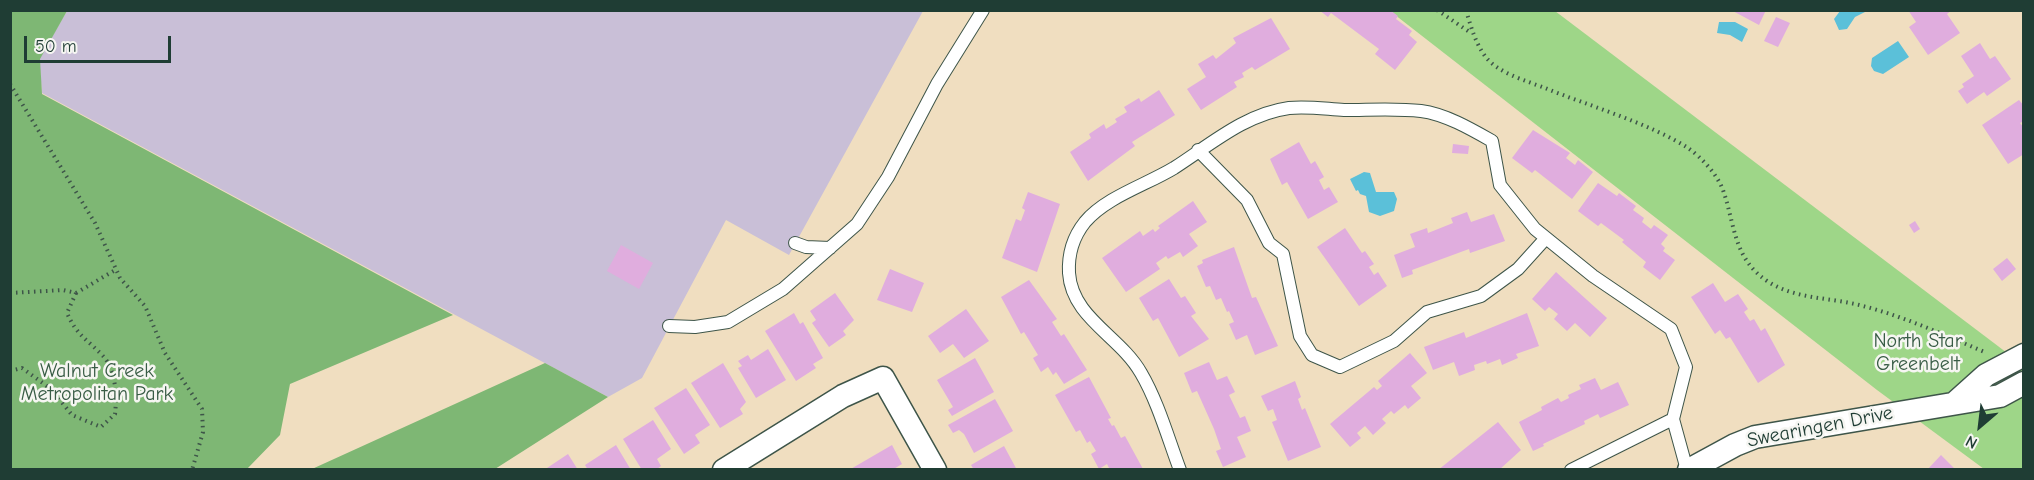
<!DOCTYPE html>
<style>
body{margin:0}
#map{position:relative;width:2034px;height:480px;overflow:hidden;background:#f0dec0;font-family:"Comic Neue",sans-serif}
canvas{display:block}
.frame{position:absolute;inset:0;border:12px solid #1f3d34;pointer-events:none}
.north{position:absolute;left:1950px;top:396px;width:60px;height:60px;-webkit-text-stroke:4px #f6f6f2;paint-order:stroke;rotate:208deg;font-size:16px;font-weight:700;line-height:24px;text-align:center;color:#1f3d34}
.north::after{content:'';display:block;margin:auto;width:21px;height:27px;background:#1f3d34;clip-path:polygon(50% 0,100% 100%,50% 72%,0 100%)}
.scale{position:absolute;left:24px;top:36px;width:147px;height:27px;box-sizing:border-box;border:3px solid #1f3d34;border-top:0;padding-left:8px;font-size:18px;line-height:21px;white-space:nowrap;color:#1f3d34;-webkit-text-stroke:4px #f6f6f2;paint-order:stroke}
</style>
<div id="map">
<canvas width="2034" height="480"></canvas>
<div class="frame"></div>
<div class="north">N</div>
<div class="scale">50 m</div>
</div>
<script>
const ctx = document.querySelector('canvas').getContext('2d');
ctx.lineJoin = 'round';
function fillPath(path, color) { ctx.fillStyle = color; ctx.fill(path, 'evenodd'); }
function stroke(path, color, width, dash) { ctx.strokeStyle = color; ctx.lineWidth = width; ctx.lineCap = dash ? 'butt' : 'round'; ctx.setLineDash(dash || []); ctx.stroke(path); }
function label(font, color, halo, rows, align = 'center') {
  ctx.font = font + ' "Comic Neue",sans-serif'; ctx.lineWidth = 5; ctx.setLineDash([]); ctx.textBaseline = 'middle'; ctx.strokeStyle = halo; ctx.fillStyle = color; for (const [text, x, y, turn = 0] of rows) {
    ctx.save(); ctx.translate(x, y); ctx.rotate((+turn || 0) * Math.PI / 180); ctx.textAlign = isNaN(turn) ? turn : align; if (halo) ctx.strokeText(text, 0, 0); ctx.fillText(text, 0, 0); ctx.restore();
  }
}
const industrial = new Path2D(`
 M67,11H923L789,255L726,220L642,378L608,397L42,93L39,59Z`);
const green = new Path2D(`
 M1390,11H1555L2023,365V469H1984L1877,390Z`);
const forest = new Path2D(`
 M10,11H67L40,59L42,94L453,315L290,384L280,435L247,469H11Z
 M545,363L608,397L495,469H312Z`);
const water = new Path2D(`
 M1840,11V10L1867,11L1855,17L1847,29L1839,30L1834,19Z
 M1719,22H1735L1748,29L1742,42L1730,35L1717,33Z
 M1898,41L1909,57L1883,74L1874,71L1871,66L1872,58Z
 M1364,172L1370,173L1376,192H1394L1397,199L1394,211L1380,216L1369,212L1366,196L1360,194L1358,190L1356,191L1350,179Z`);
const building = new Path2D(`
 M1319,10H1390L1398,16L1396,19L1412,31L1409,35L1417,42L1395,70L1375,54L1379,49L1331,13L1328,17Z
 M1731,10H1766L1759,25Z
 M1908,10H1952L1947,14L1960,33L1928,55L1909,27L1916,22Z
 M1776,17L1790,23L1778,47L1764,41Z
 M1271,18L1290,49L1255,70L1252,67L1242,73L1244,77L1234,82L1237,87L1201,110L1187,89L1206,77L1198,64L1213,55L1216,59L1236,43L1233,38Z
 M1980,43L1990,59L1995,56L2011,79L1987,96L1984,92L1967,104L1958,91L1964,87L1962,84L1974,76L1961,56Z
 M1159,90L1175,115L1132,142L1135,146L1088,181L1070,152L1091,138L1089,134L1104,124L1106,129L1117,122L1115,119L1127,112L1124,107L1139,98L1141,102Z
 M2019,100L2024,106V121L2020,123L2024,128V154L2008,164L1982,125Z
 M1533,130L1570,153L1566,158L1575,165L1578,160L1593,172L1572,199L1535,170L1532,173L1512,158Z
 M1299,142L1311,164L1315,161L1324,177L1319,180L1324,190L1329,187L1338,202L1308,219L1287,182L1282,185L1270,159Z
 M1453,144L1469,146L1468,154L1452,153Z
 M1598,183L1617,196L1619,193L1636,206L1633,210L1644,218L1642,222L1651,229L1654,225L1668,235L1661,244L1665,248L1663,251L1675,260L1660,280L1643,267L1646,262L1622,242L1624,240L1601,223L1598,226L1578,211Z
 M1028,192L1060,204L1037,272L1002,258L1016,219L1021,221L1025,210L1022,208Z
 M1193,201L1207,222L1189,234L1198,246L1183,257L1180,252L1168,259L1166,256L1156,263L1160,269L1126,292L1102,258L1140,231L1143,236L1153,229L1155,232L1160,228L1158,226Z
 M1467,212L1471,222L1494,214L1505,241L1470,253L1469,249L1412,270L1413,274L1402,278L1394,255L1415,247L1410,234L1427,228L1428,233L1453,223L1451,218Z
 M1915,221L1920,229L1914,233L1909,225Z
 M1345,228L1362,253L1365,251L1374,264L1369,267L1374,275L1378,272L1387,286L1359,306L1317,247Z
 M621,245L653,263L639,289L607,271Z
 M1234,247L1252,298L1256,297L1278,346L1255,355L1247,335L1236,340L1229,324L1234,322L1229,311L1227,312L1221,298L1216,300L1210,286L1206,287L1197,266L1203,263L1202,260Z
 M2007,258L2016,269L2002,281L1993,269Z
 M890,269L924,283L912,312L877,300Z
 M1556,272L1607,318L1590,337L1575,323L1567,331L1554,319L1558,314L1549,307L1545,311L1532,299Z
 M1169,279L1181,298L1185,296L1196,313L1191,316L1209,339L1179,357L1158,318L1153,321L1139,298Z
 M1029,280L1057,319L1052,322L1061,336L1064,334L1087,370L1064,384L1056,372L1053,375L1048,367L1041,372L1033,358L1038,355L1024,332L1021,334L1001,297Z
 M1713,283L1725,302L1738,294L1748,309L1744,312L1750,321L1754,319L1761,331L1765,328L1785,365L1758,383L1730,337L1726,339L1720,330L1715,334L1691,297Z
 M835,293L854,320L843,331L846,335L829,347L812,323L816,320L810,311Z
 M966,309L989,341L964,358L953,344L940,353L928,336Z
 M794,313L800,324L803,322L823,358L813,364L816,368L796,381L765,331Z
 M1527,313L1539,346L1516,354L1518,358L1502,365L1500,359L1487,364L1486,361L1474,365L1475,370L1459,376L1454,362L1433,370L1424,347L1464,332L1466,338Z
 M768,349L786,380L756,398L738,368L742,366L738,361L748,355L751,360Z
 M1410,353L1427,373L1411,386L1421,398L1408,409L1405,405L1394,414L1391,411L1382,419L1386,423L1373,435L1365,426L1357,433L1361,438L1350,447L1330,424L1374,387L1377,390L1382,386L1378,381Z
 M975,358L994,392L952,416L948,410L953,407L937,380Z
 M1209,362L1217,380L1227,376L1235,392L1229,395L1240,418L1245,416L1251,431L1237,437L1246,457L1223,467L1216,451L1221,449L1214,429L1197,391L1192,393L1184,373Z
 M723,363L746,402L740,409L743,414L720,428L691,383Z
 M1089,377L1111,418L1108,419L1112,426L1114,425L1121,438L1125,436L1143,469L1110,470L1107,464L1099,469L1091,454L1096,451L1090,441L1087,443L1080,430L1076,432L1055,395Z
 M1595,378L1601,390L1618,382L1629,405L1600,418L1598,414L1584,421L1585,424L1543,444L1544,446L1533,451L1519,422L1542,410L1541,407L1558,398L1561,402L1569,398L1568,395L1581,389L1579,385Z
 M1295,381L1301,397L1298,399L1302,410L1305,408L1321,447L1288,461L1272,422L1277,420L1273,409L1268,411L1261,396Z
 M686,388L710,425L695,435L700,443L684,454L654,408Z
 M995,399L1013,431L974,453L964,434L959,430L953,433L948,425Z
 M653,420L671,449L657,459L661,466L656,470H642L623,439Z
 M1498,422L1521,450L1499,470H1438Z
 M616,445L631,470H588L585,465Z
 M892,445L902,464L892,470H849Z
 M1004,446L1017,470H974L971,465Z
 M568,454L578,470H544Z
 M1941,455L1956,470H1927Z`);
const path = new Path2D(`
 M1437,10L1471,33
 M1466,10C1471,27 1475,42 1485,56C1497,73 1527,81 1545,88C1589,106 1649,123 1688,148C1701,157 1717,174 1723,190C1735,224 1733,258 1767,281C1796,300 1831,297 1863,306C1906,317 1946,336 1987,353
 M10,84L95,223L120,278L145,306L165,353L202,409L203,432L192,470
 M10,293L63,290L76,293
 M76,293L117,269
 M10,371L22,368L51,389L72,415L101,427L115,414C117,396 116,370 103,356C87,339 77,336 67,313L76,293`);
const lane = new Path2D(`
 M1198,150L1247,200L1269,243L1283,254L1300,336L1312,355L1340,367L1394,341L1427,312L1481,296L1518,269L1546,238
 M795,243L806,247L830,248
 M669,326L695,327L728,322L783,289L857,224L888,177L937,84L983,10
 M1673,419L1687,470
 M1180,470C1168,438 1158,402 1141,373C1120,336 1072,318 1069,273C1068,254 1073,237 1085,222C1106,197 1146,185 1174,168C1210,145 1245,114 1289,108C1307,106 1326,109 1344,110C1369,110 1396,108 1421,111C1445,114 1471,129 1492,141L1500,185L1535,229L1593,276L1671,329L1686,367L1673,419L1571,470`);
const street = new Path2D(`
 M1957,401L1986,375L2024,355
 M724,470L843,396L883,378L935,470
 M1689,470L1735,445L1755,437L2000,396L2024,383`);
const parkNames = [
 ["North Star",1918,341],
 ["Greenbelt",1918,364],
 ["Walnut Creek",97,371],
 ["Metropolitan Park",97,394]
];
const streetNames = [
 ["Swearingen Drive",1820,427,-11]
];
fillPath(industrial, '#c9bfd7');
fillPath(green, '#9ed688');
fillPath(forest, '#7eb774');
fillPath(water, '#5bc0d9');
fillPath(building, '#e0adde');
stroke(lane, '#3e5549', 14);
stroke(street, '#3e5549', 25);
stroke(path, '#3e5549', 4, [1.5, 4.5]);
stroke(lane, '#fff', 12);
stroke(street, '#fff', 22);
label('20px', '#385c45', '#f6f6f2', parkNames);
label('20px', '#1f3d34', '#f6f6f2', streetNames);
</script>
